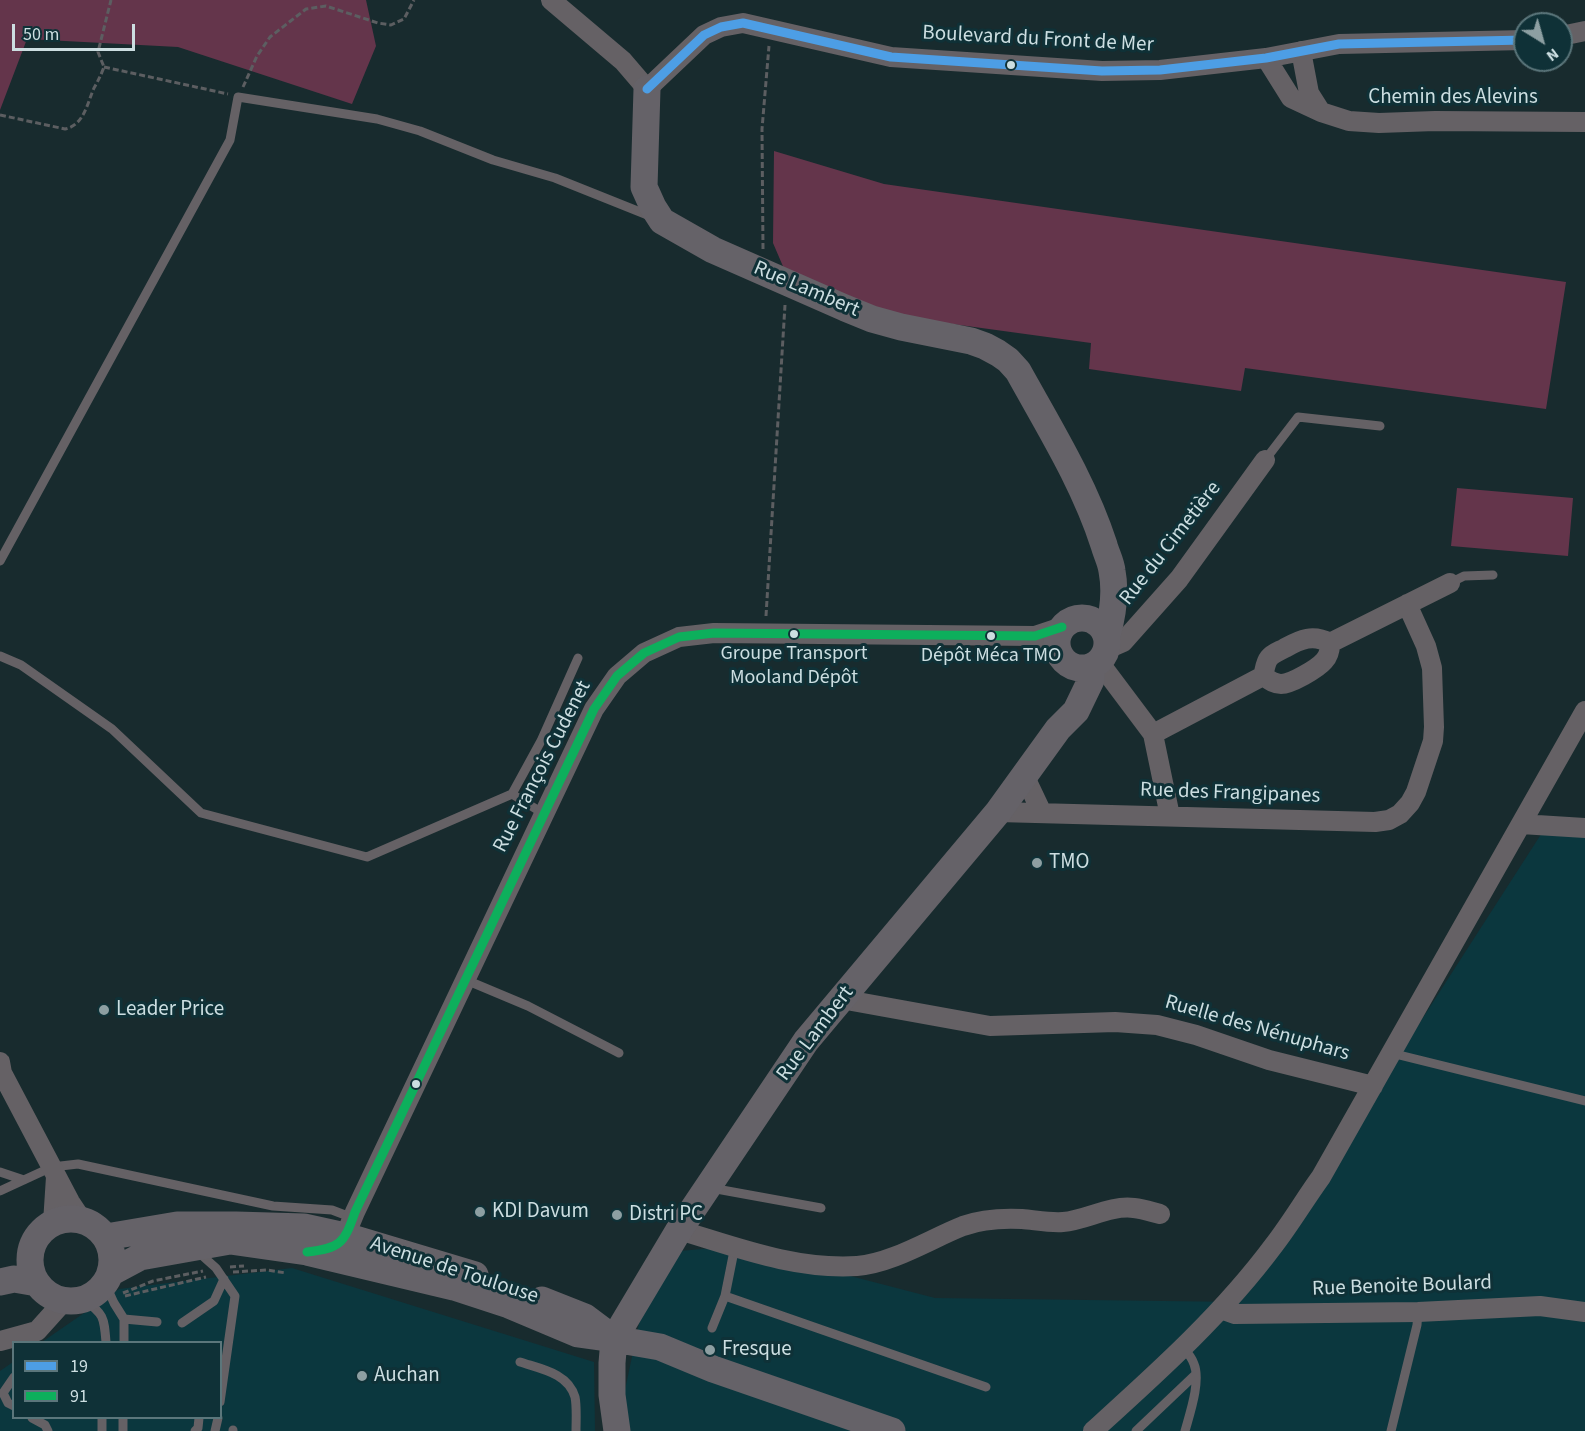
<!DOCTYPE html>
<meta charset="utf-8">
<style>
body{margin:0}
#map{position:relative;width:1585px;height:1431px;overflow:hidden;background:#182b2e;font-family:"Source Sans 3",sans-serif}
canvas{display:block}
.legend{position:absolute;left:12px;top:1341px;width:210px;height:78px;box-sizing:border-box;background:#0f3137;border:2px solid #5b767b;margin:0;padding:8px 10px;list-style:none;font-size:18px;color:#ccdee1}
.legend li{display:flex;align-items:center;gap:12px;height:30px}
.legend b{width:30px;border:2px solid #5b767b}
.north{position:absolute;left:1513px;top:12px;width:60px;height:60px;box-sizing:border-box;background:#0f3137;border:2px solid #5b767b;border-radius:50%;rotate:143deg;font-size:16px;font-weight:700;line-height:24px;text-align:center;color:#ccdee1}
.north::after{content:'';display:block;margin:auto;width:21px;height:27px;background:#8d9fa2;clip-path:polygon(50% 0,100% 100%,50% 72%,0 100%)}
.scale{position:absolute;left:12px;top:24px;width:123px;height:27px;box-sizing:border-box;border:3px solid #ccdee1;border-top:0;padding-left:8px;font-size:18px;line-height:21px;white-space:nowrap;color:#ccdee1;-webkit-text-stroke:4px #0f3137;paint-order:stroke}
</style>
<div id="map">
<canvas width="1585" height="1431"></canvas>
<ul class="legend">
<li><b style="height:8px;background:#4d9ee5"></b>19</li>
<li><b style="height:8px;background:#0daf5c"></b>91</li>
</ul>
<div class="north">N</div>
<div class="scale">50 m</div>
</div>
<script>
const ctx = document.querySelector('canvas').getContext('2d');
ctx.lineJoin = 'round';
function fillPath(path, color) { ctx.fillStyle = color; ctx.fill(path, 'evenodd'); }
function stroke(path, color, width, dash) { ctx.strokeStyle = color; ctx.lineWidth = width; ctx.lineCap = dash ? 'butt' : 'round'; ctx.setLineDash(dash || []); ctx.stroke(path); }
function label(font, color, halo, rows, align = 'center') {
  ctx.font = font + ' "Source Sans 3",sans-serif'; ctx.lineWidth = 6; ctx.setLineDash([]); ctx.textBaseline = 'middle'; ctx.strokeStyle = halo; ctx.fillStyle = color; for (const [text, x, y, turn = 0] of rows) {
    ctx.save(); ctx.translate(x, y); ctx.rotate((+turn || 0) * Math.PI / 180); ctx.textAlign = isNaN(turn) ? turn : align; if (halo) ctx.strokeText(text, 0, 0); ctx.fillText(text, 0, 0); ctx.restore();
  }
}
const built = new Path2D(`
 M1547,825L1585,826V1431H623L622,1404L641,1314L680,1251L735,1246L935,1298L1240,1302Z
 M292,1268L594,1362L595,1431H0V1371L13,1362L14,1418H220V1342H42L119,1289Z`);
const green = new Path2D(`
 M0,0H366L376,46L352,104L178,47L27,39L0,110Z
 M774,151L884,184L1566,282L1546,409L1245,368L1241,391L1089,369L1091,343L872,313L785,271L773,243Z
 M1457,488L1573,498L1568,556L1451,546Z`);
const path = new Path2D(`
 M104,67L228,94
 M243,87L257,56L270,37L306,9L326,6L378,23L391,25L404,19L414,0
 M0,115L65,129C84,125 87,104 94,88C98,81 101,75 104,67L98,52L111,0
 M763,249L762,129L769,46
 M766,616L785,305
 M230,1267L244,1266
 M233,1272L267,1270L286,1273
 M123,1293L153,1281L203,1271
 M125,1296L206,1277`);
const lane = new Path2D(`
 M1265,460L1298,417L1380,426
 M0,561L230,140L238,97L377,119L420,131L493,160L555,178L650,216
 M1450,583L1464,576L1493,575
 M0,656L21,665L112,729L201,813L367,857L512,794L541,741L578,658
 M512,794L544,814
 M466,980L528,1006L619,1053
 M1391,1053L1585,1101
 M0,1172L24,1180
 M711,1188L821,1208
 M0,1191L52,1167L78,1164L273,1206L332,1210L353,1218
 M197,1251L216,1268L235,1296L220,1402
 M108,1279L109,1292L114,1303L124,1319V1342
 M725,1296L986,1387
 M83,1299C104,1314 104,1317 106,1342
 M124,1319L157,1322
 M182,1323L214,1301L224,1279
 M712,1328L725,1296L735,1246
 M1183,1348C1188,1353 1192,1358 1194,1364C1201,1381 1190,1413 1185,1431
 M520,1362C541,1369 568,1373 575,1397C577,1407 576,1420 576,1431
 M14,1377L3,1393L8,1403L14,1406
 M32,1418L45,1425L48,1431
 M102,1431V1418
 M123,1431V1418
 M195,1431L198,1428L199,1418
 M215,1431L218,1418
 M233,1431V1430
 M1136,1431L1196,1374
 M1391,1431L1417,1325L1418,1312`);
const street = new Path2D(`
 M551,0L623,61L647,89L704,35L721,27L743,23L891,57L1102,71L1160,70L1266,58L1339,44L1525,40
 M1561,36L1585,31
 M1301,51L1309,93L1321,112
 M1266,58L1291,98L1321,112L1349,121L1379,123L1435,121L1585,122
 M1035,636L1059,654
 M1107,649L1123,642L1179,579L1265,460
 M1099,662L1153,734L1170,816
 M1263,676C1269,680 1274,684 1281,684C1291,684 1317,669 1324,661C1329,656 1330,650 1330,643
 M1153,734L1263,676C1265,670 1265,663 1269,658C1273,653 1280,651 1285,648C1301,639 1313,634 1330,643L1450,583
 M1024,775L1042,813
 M998,812L1375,822L1389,820L1400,814L1410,803L1416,792L1433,741L1434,727L1432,668L1426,646L1407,604
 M1521,824L1585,828
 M844,996L852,1001L990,1026L1115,1022L1157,1025L1196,1035L1269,1060L1373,1086
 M0,1062L2,1073L70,1202L82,1220
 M53,1223L56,1177
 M679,1230C736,1247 795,1270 857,1266C893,1263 930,1239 963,1226C982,1219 1001,1218 1022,1219C1035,1220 1049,1223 1063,1222C1087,1220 1109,1205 1134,1208C1143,1209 1152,1212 1160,1214
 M345,1236L355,1212L594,709L617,676L644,653L679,637L714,633L1035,636L1062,627
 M1221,1309L1235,1314L1418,1312L1540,1306L1585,1312
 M0,1341L37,1331L64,1301
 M1093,1431C1157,1373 1222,1315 1274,1245C1291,1223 1305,1199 1321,1177L1585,711`);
const secondary = new Path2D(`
 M647,89L644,187L653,207L662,221L713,250L845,308L872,319L901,327L971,341L985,346L998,353L1008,360L1018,371C1049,427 1084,483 1104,545C1106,553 1111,562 1112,571C1116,592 1113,614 1107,635
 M1057 643a25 25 0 1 1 50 0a25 25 0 1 1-50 0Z
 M30 1260a41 41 0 1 1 82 0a41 41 0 1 1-82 0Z
 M106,1237L177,1225H236L304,1227L345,1236L475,1275
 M110,1273L140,1257L230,1241L307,1252L454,1287L509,1305L578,1334L614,1339L660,1347L713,1369L892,1431
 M0,1282L14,1279L37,1283
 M542,1300L585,1317L613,1338
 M617,1431L612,1395V1363L614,1339L679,1230L806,1041L998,812L1058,729L1076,711L1091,680V667`);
const bus1 = new Path2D(`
 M647,89L704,35L721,27L743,23L891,57L1102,71L1160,70L1266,58L1339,44L1525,40`);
const bus2 = new Path2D(`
 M307,1252C340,1248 344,1244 355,1212L594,709L617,676L644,653L679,637L714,633L1035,636L1062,627`);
const markers = [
 [1011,65,5,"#ccdee1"],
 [794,634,5,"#ccdee1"],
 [991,636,5,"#ccdee1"],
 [1037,863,6,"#8d9fa2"],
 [104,1010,6,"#8d9fa2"],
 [416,1084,5,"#ccdee1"],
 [480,1212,6,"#8d9fa2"],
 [617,1215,6,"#8d9fa2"],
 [710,1350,6,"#8d9fa2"],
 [362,1376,6,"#8d9fa2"]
];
const busNames = [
 ["Groupe Transport",794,655],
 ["Mooland Dépôt",794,679],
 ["Dépôt Méca TMO",991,657]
];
const streetNames = [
 ["Boulevard du Front de Mer",1038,40,3],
 ["Chemin des Alevins",1453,98],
 ["Rue Lambert",806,290,23],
 ["Rue du Cimetière",1171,544,-52],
 ["Rue François Cudenet",543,767,-63],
 ["Rue des Frangipanes",1230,794,2],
 ["Ruelle des Nénuphars",1257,1029,16],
 ["Rue Lambert",816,1034,-53],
 ["Avenue de Toulouse",454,1271,18],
 ["Rue Benoite Boulard",1402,1287,-2]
];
const poiNames = [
 ["TMO",1049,863],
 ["Leader Price",116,1010],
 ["KDI Davum",492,1212],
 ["Distri PC",629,1215],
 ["Fresque",722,1350],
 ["Auchan",374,1376]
];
fillPath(built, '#0b373e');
fillPath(green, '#64354b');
stroke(path, '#5c5e61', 3, [6, 3]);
stroke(lane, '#656165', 9);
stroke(street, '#656165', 20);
stroke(secondary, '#656268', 27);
stroke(bus1, '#4d9ee5', 9);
stroke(bus2, '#0daf5c', 9);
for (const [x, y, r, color] of markers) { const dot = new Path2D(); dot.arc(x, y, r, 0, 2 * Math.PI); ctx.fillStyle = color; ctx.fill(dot); stroke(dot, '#0f3137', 2); }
label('20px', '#ccdee1', '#0f3137', busNames);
label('21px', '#ccdee1', '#0f3137', streetNames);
label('21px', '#ccdee1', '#0f3137', poiNames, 'left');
</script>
